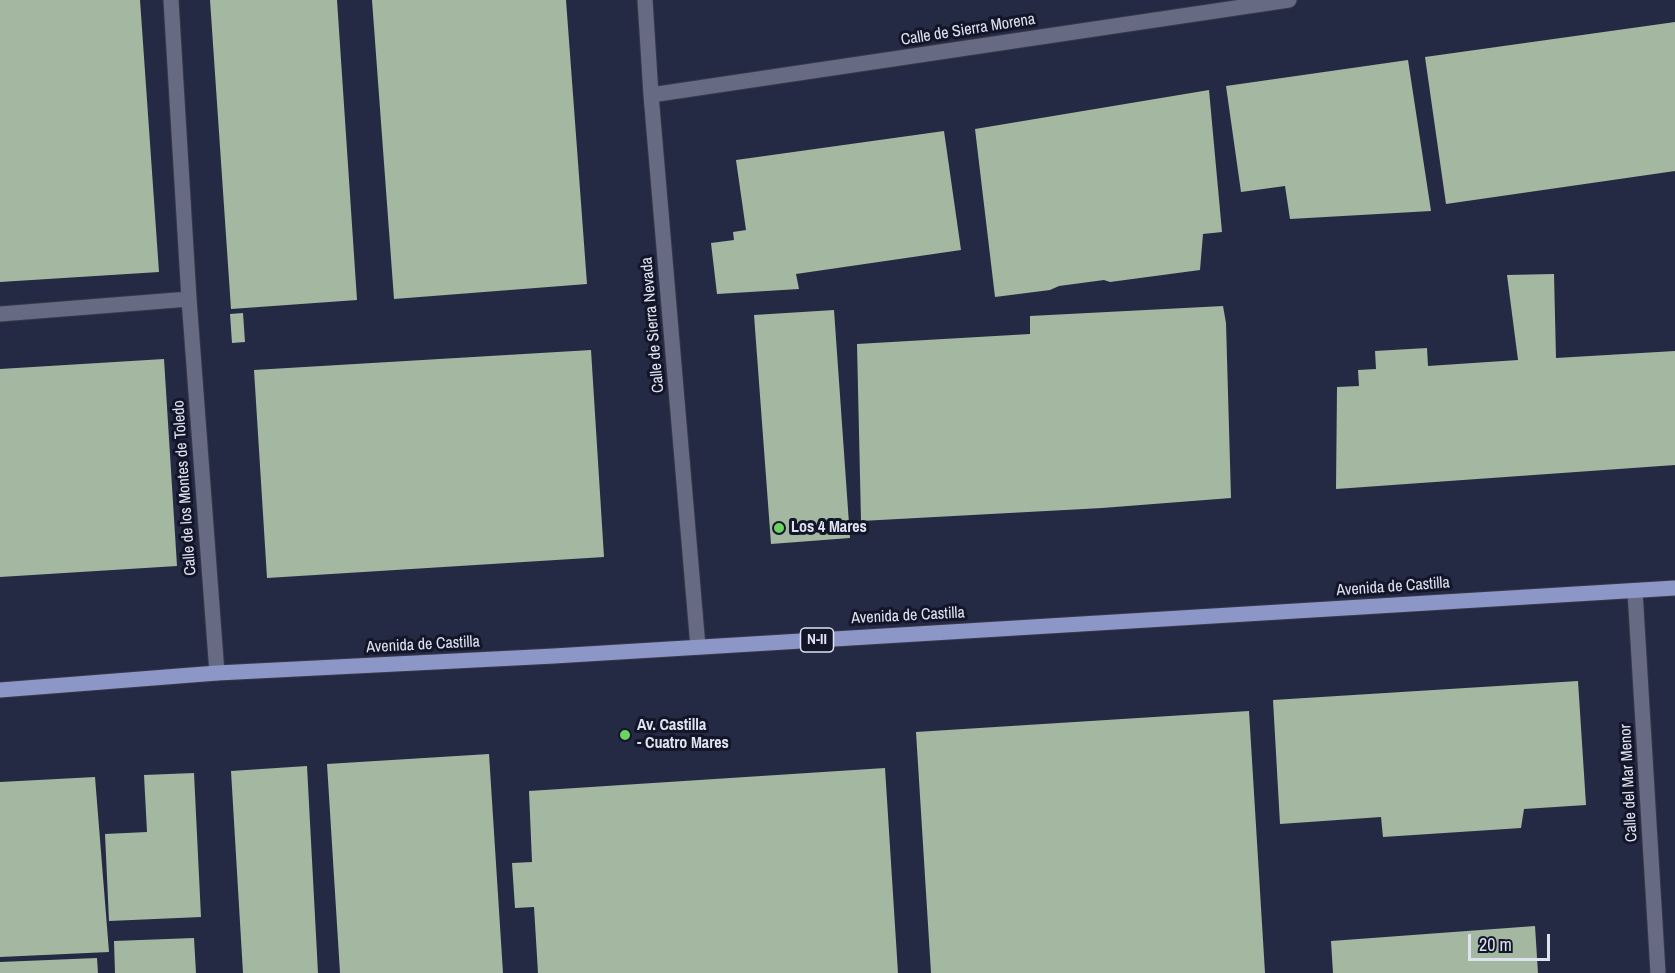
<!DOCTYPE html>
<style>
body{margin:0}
#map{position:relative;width:1675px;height:973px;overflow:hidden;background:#1c2034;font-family:"Archivo Narrow",sans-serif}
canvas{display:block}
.scale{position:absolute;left:1468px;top:934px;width:82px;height:27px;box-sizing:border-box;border:3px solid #dfe2f0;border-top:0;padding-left:8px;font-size:18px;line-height:21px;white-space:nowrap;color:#dfe2f0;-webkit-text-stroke:4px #131629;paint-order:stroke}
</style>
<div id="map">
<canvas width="1675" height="973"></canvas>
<div class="scale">20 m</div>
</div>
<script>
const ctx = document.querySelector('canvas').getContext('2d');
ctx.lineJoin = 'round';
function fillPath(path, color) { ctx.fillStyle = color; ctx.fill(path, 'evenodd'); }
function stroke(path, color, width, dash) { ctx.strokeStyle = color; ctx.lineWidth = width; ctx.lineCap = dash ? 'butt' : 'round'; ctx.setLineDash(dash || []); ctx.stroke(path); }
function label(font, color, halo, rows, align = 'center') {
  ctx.font = font + ' "Archivo Narrow",sans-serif'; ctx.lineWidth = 6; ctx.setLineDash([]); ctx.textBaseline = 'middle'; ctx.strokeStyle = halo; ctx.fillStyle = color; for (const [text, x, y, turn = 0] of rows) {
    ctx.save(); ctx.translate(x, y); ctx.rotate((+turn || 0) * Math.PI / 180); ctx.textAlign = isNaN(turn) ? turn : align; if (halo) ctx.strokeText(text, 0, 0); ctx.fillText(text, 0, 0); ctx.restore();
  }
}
const built = new Path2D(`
 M0,0H1675V973H0Z`);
const building = new Path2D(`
 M0,0H140L159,272L0,282Z
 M210,0H337L357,300L231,309Z
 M372,0H566L587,284L394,299Z
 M1675,22V171L1446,204L1425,57Z
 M1408,60L1431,211L1290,219L1285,186L1241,192L1226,86Z
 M1209,90L1222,232L1203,234L1200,270L1110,282L1104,280L1059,286L1050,290L995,297L975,129Z
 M944,131L961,250L796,274L799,289L717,294L711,243L734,240L733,232L746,230L736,160Z
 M1554,274L1556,358L1675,351V465L1336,489L1337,387L1359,386L1358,370L1376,369L1375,351L1427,348L1428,366L1518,360L1507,275Z
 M1223,306L1226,323L1231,498L1102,508L861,521L857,344L1030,334V316Z
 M834,310L850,538L771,544L754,315Z
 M243,313L245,342L232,343L230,314Z
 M591,350L604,557L267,578L254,370Z
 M164,359L177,566L0,577V369Z
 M1578,681L1586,805L1524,809L1521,828L1383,837L1381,817L1280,824L1273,700Z
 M1249,711L1265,973H931L916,732Z
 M489,754L503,973H340L327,764Z
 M307,766L318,973H243L231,771Z
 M885,768L898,973H538L534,907L515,908L512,863L532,862L529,791Z
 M194,773L201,917L109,921L105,834L147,832L144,775Z
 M95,777L109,952L0,957V782Z
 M1535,926L1538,973H1333L1331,941Z
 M194,938L196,973H115L114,941Z
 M97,958L98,973H0V962Z`);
const street = new Path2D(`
 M171,0L189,299L217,673
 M645,0L651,95L698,647
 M651,95L1289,0
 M0,314L189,299
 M1635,591L1658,973`);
const primary = new Path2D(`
 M0,690L217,673L554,656L1675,588`);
const markers = [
 [779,528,6,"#6cd362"],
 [625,735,6,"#6cd362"]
];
const shields = [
 [817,640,33]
];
const shieldNames = [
 ["N-II",817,640]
];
const streetNames = [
 ["Calle de Sierra Morena",968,30,-9],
 ["Calle de Sierra Nevada",653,325,-95],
 ["Calle de los Montes de Toledo",185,488,-94],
 ["Avenida de Castilla",1393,587,-4],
 ["Avenida de Castilla",908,616,-3],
 ["Avenida de Castilla",423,645,-3],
 ["Calle del Mar Menor",1629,783,-93]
];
const poiNames = [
 ["Los 4 Mares",791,528],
 ["Av. Castilla",637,726],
 ["- Cuatro Mares",637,744]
];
fillPath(built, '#252a44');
fillPath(building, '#a4b7a1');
stroke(street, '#37394a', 17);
stroke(primary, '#37394a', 17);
stroke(street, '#666b83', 15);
stroke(primary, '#8d97c7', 15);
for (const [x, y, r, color] of markers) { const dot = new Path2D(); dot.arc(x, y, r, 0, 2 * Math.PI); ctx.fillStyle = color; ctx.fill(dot); stroke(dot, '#131629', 2); }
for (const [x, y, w] of shields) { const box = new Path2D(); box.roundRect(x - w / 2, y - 12, w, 24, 4.5); ctx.fillStyle = '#131629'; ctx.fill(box); stroke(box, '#dfe2f0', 1.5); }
label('bold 15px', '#dfe2f0', null, shieldNames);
label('16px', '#dfe2f0', '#131629', streetNames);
label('bold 16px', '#dfe2f0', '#131629', poiNames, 'left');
</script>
